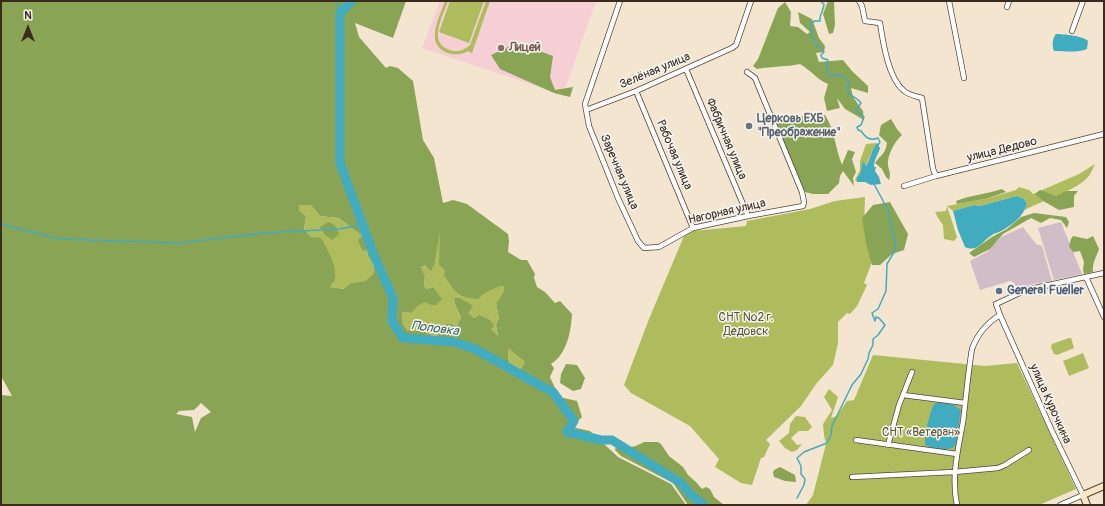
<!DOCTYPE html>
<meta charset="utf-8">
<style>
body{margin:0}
#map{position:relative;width:1105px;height:506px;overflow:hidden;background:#f4e5d0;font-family:Pangolin,sans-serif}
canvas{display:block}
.frame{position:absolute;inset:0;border:2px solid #3b2a1e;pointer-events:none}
.north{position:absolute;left:8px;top:8px;width:40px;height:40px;-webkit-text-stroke:3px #f6f6f2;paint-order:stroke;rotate:0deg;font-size:11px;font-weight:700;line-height:16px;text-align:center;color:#3b2a1e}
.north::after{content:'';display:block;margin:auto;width:14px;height:18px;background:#3b2a1e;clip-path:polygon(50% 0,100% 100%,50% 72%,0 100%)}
</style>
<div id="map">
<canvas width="1105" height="506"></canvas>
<div class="frame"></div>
<div class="north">N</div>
</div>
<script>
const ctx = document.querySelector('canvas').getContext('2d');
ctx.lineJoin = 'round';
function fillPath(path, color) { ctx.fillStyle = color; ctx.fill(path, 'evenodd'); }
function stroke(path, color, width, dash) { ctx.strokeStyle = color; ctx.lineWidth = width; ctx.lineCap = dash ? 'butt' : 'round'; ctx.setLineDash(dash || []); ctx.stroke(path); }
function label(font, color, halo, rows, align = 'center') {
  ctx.font = font + ' Pangolin,sans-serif'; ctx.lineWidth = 3; ctx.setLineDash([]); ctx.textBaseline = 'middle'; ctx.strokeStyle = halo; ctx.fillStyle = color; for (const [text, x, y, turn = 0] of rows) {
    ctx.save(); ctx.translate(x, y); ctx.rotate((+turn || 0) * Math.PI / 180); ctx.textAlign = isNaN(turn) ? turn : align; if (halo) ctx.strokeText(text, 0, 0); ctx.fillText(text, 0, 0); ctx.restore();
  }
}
const built = new Path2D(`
 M440,1H596L563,95L422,48Z`);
const industrial = new Path2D(`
 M1061,222L1082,274L1054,280L1038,228Z
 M1023,227L1036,244L1042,246L1052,281L1034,284L1018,289L1013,282L1010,281L980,290L970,261L987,252L1001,237Z`);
const green = new Path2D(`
 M445,1H448C443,16 427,43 450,50C458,53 464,50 470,45L486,1H490L472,53L468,51C455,59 433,52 435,34C435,24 442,10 445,1Z
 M450,1H484L469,43L439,32Z
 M877,143C871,150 870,159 865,167L862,163C863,170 862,173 857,177V182L855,180L860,170V161L866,144Z
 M1095,164C1093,168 1091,174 1087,178C1075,191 1041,201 1025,210L1027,204L1024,199L1017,196L980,206L974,205L953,211L947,206L957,237L954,241L944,239L943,225L938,218L935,212L946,211L947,206L985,199L1016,190L1019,187L1029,190L1033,194L1079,174Z
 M865,197L864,229L873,259L864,283L867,285L857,306L850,314L847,313L838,322V343L833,365L816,384L801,406L766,440L770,444L764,457L761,458L752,485L741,483L715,467L719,459L690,426L631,393L624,385L649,319L684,236L693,231L746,226L747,221L810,209L835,201Z
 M299,205H311L320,216L339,218L362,236L369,251V256L375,263L373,274L365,281L351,283L345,289L330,287L333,283L311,237L304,229L306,216L299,210Z
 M440,226L481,295L499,285L504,286V291L496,303L499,318L496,325L498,337L491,329L468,313L460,298H454L455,304L461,319L456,328L452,324L434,338L423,331L407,330L403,324L402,312L412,313L416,306L425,301L431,305L437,294L433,287L426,289L424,285L425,276L421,267L425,265L431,272L435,263Z
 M1069,338H1071L1074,348L1057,355L1054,354L1051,347L1052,344Z
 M509,347L516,355L525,362L518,373C510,366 506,358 509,347Z
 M1083,353L1089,368L1069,376L1063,361Z
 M873,355L985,366L1017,363L1076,489L1039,505H806L813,495L826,444L824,435L823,424L832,410L824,397L829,389L838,397L831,418L837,416L847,401L854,400Z
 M796,416L805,417L812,427L808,431H799L791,438L797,445L802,444L797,450L792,452L785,448L779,441L789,433L790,424Z`);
const forest = new Path2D(`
 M1,1H406L393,38L355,23L359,37L386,68L390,66L398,68L413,81L423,140L434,158L443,203L453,200L467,204L508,234L509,241L508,252L521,260H527L535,274L534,278L537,287L545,292L555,303L560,301L572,314C571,331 567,354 551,364L554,368L550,377L559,397L577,401L582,417L572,427L590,431L618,457L671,484L686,505H1V395L12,396L1,376ZM299,205H311L320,216L339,218L362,236L358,240L362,250L369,251L368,256L375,263L373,274L365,281L351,283L344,289L330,287C332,284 335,281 335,278C337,266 327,248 321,238L311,237L304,229L306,216L299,210ZM440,231L439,265L445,270L444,275C454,291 458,298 478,299C482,294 498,285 504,286V291L496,303L499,318L496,325L498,336L491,329L494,326L490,320L479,315L475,318L468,313L473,306L460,298H454L455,304L461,318L456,328L452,324L442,325L438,335L434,337L423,331L407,330L403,324L402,312L412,313L417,306L425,302L431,305H436L442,299L433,287L426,289L424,285L425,276L421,267L425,265L431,272L435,263ZM509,348L516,355L525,362L518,373C510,367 506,358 509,348ZM201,403L211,412L201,418L195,432L192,417L176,414L179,411L194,410Z
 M828,1H834L835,25L833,33L829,34L823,14Z
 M785,2L791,12L790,26L798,27L807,34L810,32L800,23L798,12L812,19L819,38L825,46L824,52L816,53L819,62L843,60L852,71L868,86V93L851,88L853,97L863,111L864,120L845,109L837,98L840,108L827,111L824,98L828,84C816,79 812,71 800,64C786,67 772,66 757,69L753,66L758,59L778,8Z
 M512,41L553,56L550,77L555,90L573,87L570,97L554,93L500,69L491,55L510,46Z
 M816,115H825C835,130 835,148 842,165L848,150L855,152L852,159L856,172L853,178L854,186L843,171L840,176L839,183L828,194H813L801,191L772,119Z
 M891,119L897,129L902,135C896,140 889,152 888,161C887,168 892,173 889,180L886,177L882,169L875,163C881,154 885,155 887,143L879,135L881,125Z
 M1002,189L1006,192L985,199L957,204L956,201C971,195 986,194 1002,189Z
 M1040,190L1056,196L1066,191H1078L1074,196V207L1059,210L1045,202L1035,194Z
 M890,202L908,234L904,250L892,254L880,265H872L866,243L862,218L873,205Z
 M1034,213L1066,217L1069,222L1067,228L1061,220L1050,218L1041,223L1031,218L1003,234L990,249L974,257L969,253L992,237L1007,229L1021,217Z
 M328,222L335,225L339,234L332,240L325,235L320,227Z
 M1073,236L1087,239L1093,236L1099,249C1096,258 1092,263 1093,272L1084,274L1083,269L1084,262L1080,251L1073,252L1069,246L1071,239Z
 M566,364L577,365L585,378L581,389L573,391L560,383L561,374Z
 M644,442H658L661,444L669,456L683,467L688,475L696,482L702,489L706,487L710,489L714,497L724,505H688L673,483L621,456L615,450L616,445C622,444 625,447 630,447C635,447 640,444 644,442Z
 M780,467L795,475L796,482L785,481L774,477L773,473L774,470Z`);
const water = new Path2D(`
 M1056,34C1064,34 1083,36 1088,41L1087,49C1078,53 1065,51 1054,51C1052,46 1052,39 1056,34Z
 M877,143L880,148C878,155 874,159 874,167H876L875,171L879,177L881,184L871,185L865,182H857V177C863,172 861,168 863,161L866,166C871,158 871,150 877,143Z
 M1017,196L1024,199L1027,204C1023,217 1012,225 1001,231C998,233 994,233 992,235C983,240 978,253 965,247L958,230L953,211L974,205L980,206Z
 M939,402L954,405L961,410L956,443L954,447C946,451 933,449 925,445C925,433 929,414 934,404Z`);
const stream = new Path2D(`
 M335,1L339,7L340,13
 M820,1L824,4C824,11 819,14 820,21H815L811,23C811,28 811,39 815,43C819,47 821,46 824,52L821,55L822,58L828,60C827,66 824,71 830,76C838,73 844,75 849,82C843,97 855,94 861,103L856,110L864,117L861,125L857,127L858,130L861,131C866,138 870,141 878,138L880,142L878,145
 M1,224L59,239L179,243L264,233L339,229L362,225
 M797,498L804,485L805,479L801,474V466L797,458L804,452L827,443L831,435L832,426L852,385L861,374L868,359L869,353L873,345V339L878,335L885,325L879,318L876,317L875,321L872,313L878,309L886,291L887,264L896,249L888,210L874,184`);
const river = new Path2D(`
 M352,1L340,13V163L373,253L393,298L392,321L403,338L454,342L475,349L543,387L553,392L574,421L567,432L601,440H612L681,483L690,494L704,505`);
const street = new Path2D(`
 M620,1L585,104L589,126L618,198L638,241L644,248L659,247L693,228L748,216L803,206L804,202L802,192L755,78L747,72
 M859,1L862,6L865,21L880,23C883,42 888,77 903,90C908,95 915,96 922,98L933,169L936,176
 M949,1L964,78
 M1007,7L1009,1
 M1072,31L1083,1
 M686,69L748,216
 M636,91L693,228
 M586,110L636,91L732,48L736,45L751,1
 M904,186L936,176L1104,134
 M1086,277L1104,317
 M903,395L965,403
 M856,440L957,454
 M888,445L899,405L912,372
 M852,477L954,472L998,468L1005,465L1029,450
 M957,505C951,477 958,450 963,422C966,398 968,373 972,349C977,335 987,323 1000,315
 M1060,505L1083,495L1052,431L1000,315L996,304L1026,290L1104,273`);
const secondary = new Path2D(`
 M1087,505L1083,495L1104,486`);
const markers = [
 [501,48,4,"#8d6e63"],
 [749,126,4,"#6b7280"],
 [999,291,4,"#5c6f8a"]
];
const educationNames = [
 ["Лицей",509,48]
];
const streetNames = [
 ["Зелёная улица",655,71,-23],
 ["Фабричная улица",726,139,67],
 ["улица Дедово",1002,150,-14],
 ["Рабочая улица",674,155,67],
 ["Заречная улица",619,172,67],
 ["Нагорная улица",727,212,-13],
 ["улица Курочкина",1050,404,66]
];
const worshipNames = [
 ["Церковь ЕХБ",757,119],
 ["\"Преображение\"",757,133]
];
const serviceNames = [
 ["General Fueller",1007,291]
];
const parkNames = [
 ["СНТ №2 г.",746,318],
 ["Дедовск",746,332],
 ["СНТ «Ветеран»",921,433]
];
const waterNames = [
 ["Поповка",435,329,7]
];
fillPath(built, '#f6cfd5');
fillPath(industrial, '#d1bdc8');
fillPath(green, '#aebc5e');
fillPath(forest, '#8aa455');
fillPath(water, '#41abc0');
stroke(stream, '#41abc0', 1.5);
stroke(river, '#41abc0', 9);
stroke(street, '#574639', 6);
stroke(secondary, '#574639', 8);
stroke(street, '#fff', 4.5);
stroke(secondary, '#f9e7c3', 6);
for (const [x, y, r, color] of markers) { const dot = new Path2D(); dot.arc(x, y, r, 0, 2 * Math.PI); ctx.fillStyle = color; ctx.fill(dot); stroke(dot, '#f6f6f2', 1.5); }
label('bold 12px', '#785e54', '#f6f6f2', educationNames, 'left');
label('12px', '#3b2a1e', '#f6f6f2', streetNames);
label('bold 12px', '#5b616d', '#f6f6f2', worshipNames, 'left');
label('bold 12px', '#4e5e75', '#f6f6f2', serviceNames, 'left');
label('12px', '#5e5631', '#f6f6f2', parkNames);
label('italic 13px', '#3d5e5f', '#f6f6f2', waterNames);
</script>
